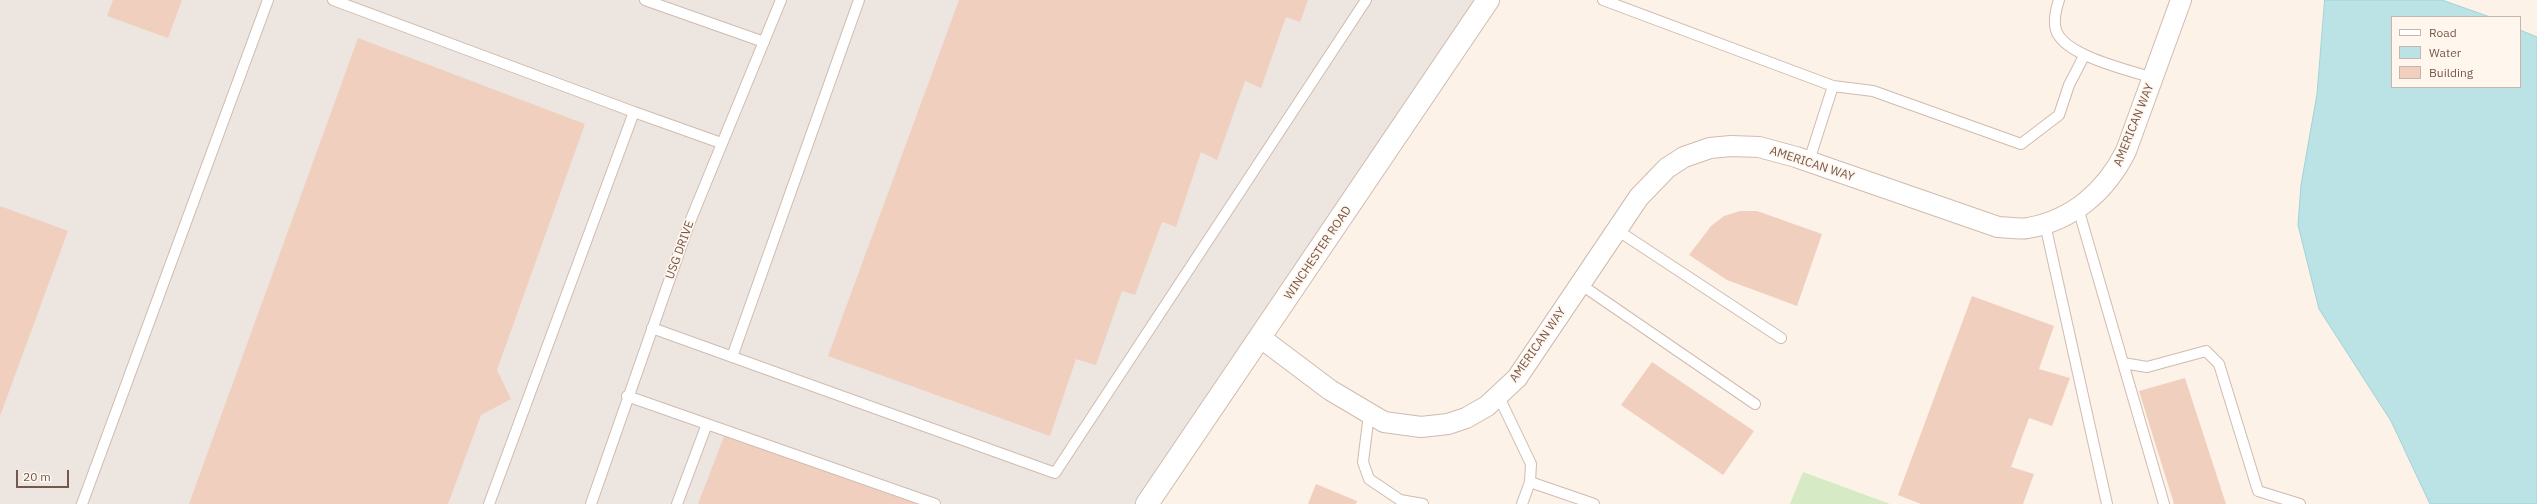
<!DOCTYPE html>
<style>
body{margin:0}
#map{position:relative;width:2537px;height:504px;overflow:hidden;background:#fcf2e7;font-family:"IBM Plex Sans",sans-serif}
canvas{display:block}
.legend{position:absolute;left:2391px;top:16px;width:130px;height:72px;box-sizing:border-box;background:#fff6ed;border:1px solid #c8b6ac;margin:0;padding:5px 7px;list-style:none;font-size:12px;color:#75574b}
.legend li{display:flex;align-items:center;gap:8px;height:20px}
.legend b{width:20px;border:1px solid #c8b6ac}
.scale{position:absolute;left:16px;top:470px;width:53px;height:18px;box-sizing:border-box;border:2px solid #75574b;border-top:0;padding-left:5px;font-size:12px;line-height:14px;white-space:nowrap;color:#75574b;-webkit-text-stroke:3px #fff6ed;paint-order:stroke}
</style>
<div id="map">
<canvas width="2537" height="504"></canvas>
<ul class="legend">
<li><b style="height:5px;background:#fff"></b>Road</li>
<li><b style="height:11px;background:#bbe2e5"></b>Water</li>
<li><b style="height:11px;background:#f1cfbf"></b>Building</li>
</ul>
<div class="scale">20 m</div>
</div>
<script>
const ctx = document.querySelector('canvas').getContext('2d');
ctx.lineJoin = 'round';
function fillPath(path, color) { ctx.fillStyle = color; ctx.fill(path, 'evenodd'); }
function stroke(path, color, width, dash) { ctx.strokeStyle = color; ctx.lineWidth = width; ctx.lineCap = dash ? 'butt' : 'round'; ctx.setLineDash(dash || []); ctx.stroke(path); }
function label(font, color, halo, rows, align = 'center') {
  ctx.font = font + ' "IBM Plex Sans",sans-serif'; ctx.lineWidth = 3.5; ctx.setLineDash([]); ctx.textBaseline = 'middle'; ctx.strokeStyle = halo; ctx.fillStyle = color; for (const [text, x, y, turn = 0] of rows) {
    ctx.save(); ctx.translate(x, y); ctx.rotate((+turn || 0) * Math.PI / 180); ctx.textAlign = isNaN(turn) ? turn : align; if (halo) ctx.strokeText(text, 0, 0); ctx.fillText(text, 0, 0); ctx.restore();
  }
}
const industrial = new Path2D(`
 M0,0H1488L1147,504H0Z`);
const green = new Path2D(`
 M1803,472L1890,504H1790Z`);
const water = new Path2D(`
 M2325,0H2442L2490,17H2392V87H2520V30L2537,37V504H2430L2391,421L2319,309L2298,225L2301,185L2317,94Z`);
const building = new Path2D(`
 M113,0H182L168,38L107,16Z
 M959,0H1308L1300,22L1286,17L1261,88L1245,81L1217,160L1201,152L1176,227L1162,222L1135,295L1122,291L1096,365L1076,359L1050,436L828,356Z
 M358,38L585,124L497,370L511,399L481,415L448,504H189Z
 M0,206L68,231L0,416Z
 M1740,211H1757L1822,234L1797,306L1727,280L1689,255L1711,226L1724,216Z
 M1972,296L2054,326L2039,369L2070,378L2052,426L2029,418L2011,467L2034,474L2023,504H1921L1898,495Z
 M1652,362L1754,431L1723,475L1621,405Z
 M2185,378L2226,504H2174L2139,391Z
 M725,434L921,504H698Z
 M1316,484L1357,501L1356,504H1308Z`);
const service = new Path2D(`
 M333,0L634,112
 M645,0L764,42
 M1603,0L1833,86L1873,91L2021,144L2059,115L2069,85L2084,56
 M2059,0C2056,9 2053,20 2056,30C2064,56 2129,70 2153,78
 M1809,161L1833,86
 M2078,208L2164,504
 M2045,224L2107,504
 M1617,230L1781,338
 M1580,284L1755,404
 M652,328L1055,473L1366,0
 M732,357L859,0
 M2123,363L2147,367L2206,351L2219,364L2258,491L2300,504
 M627,396L935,504
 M1499,397L1531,464L1530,482L1522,504
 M1369,414L1363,462L1369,479L1400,500L1423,504
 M1530,482L1594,504
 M82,504L268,0
 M489,504L634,112L721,143
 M591,504L689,224L781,0
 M677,504L707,424`);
const minor = new Path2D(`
 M1261,338L1330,390L1384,422L1421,427L1448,424L1466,418L1487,406L1517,378L1639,197L1667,168L1684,157L1710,148L1731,146L1759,147L1796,157L1998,227C2007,227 2019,230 2028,228C2073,220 2106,191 2126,151L2181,0`);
const secondary = new Path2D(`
 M1147,504L1488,0`);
const streetNames = [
 ["AMERICAN WAY",2134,125,-68],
 ["AMERICAN WAY",1812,164,18],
 ["USG DRIVE",680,250,-70],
 ["WINCHESTER ROAD",1318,253,-56],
 ["AMERICAN WAY",1538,345,-55]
];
fillPath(industrial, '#ece5e0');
fillPath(green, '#d6eac5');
fillPath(water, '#bbe2e5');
stroke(water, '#a1d2d7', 1);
fillPath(building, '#f1cfbf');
stroke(service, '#d0bbaf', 12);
stroke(minor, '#d0bbaf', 22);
stroke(secondary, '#d3bbad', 24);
stroke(service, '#fff', 10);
stroke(minor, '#fff', 20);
stroke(secondary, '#fff', 22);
label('12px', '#75574b', '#fff6ed', streetNames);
</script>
